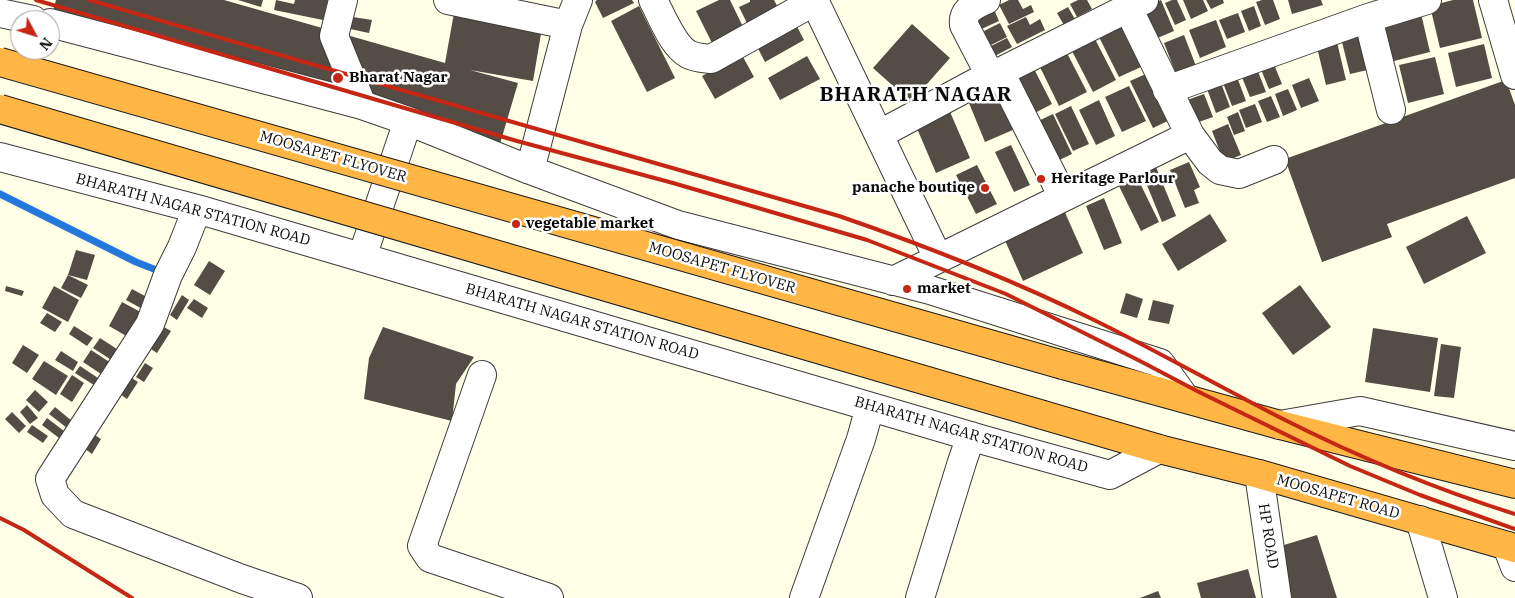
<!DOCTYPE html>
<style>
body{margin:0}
#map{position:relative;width:1515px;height:598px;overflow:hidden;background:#fffee6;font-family:"IBM Plex Serif",serif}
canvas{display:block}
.north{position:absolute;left:10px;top:10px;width:50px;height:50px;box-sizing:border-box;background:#fff;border:1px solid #9d9d9d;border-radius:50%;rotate:130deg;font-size:14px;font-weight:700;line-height:20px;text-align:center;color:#0a0a0a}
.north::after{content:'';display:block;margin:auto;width:18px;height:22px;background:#c62715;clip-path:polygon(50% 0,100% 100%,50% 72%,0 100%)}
</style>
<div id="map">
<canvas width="1515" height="598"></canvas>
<div class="north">N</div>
</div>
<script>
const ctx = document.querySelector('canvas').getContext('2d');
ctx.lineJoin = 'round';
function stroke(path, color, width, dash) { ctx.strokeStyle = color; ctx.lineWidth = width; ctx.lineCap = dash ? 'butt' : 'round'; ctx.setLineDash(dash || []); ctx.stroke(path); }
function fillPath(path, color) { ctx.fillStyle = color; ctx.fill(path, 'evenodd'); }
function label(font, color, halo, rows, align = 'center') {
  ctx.font = font + ' "IBM Plex Serif",serif'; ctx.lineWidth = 5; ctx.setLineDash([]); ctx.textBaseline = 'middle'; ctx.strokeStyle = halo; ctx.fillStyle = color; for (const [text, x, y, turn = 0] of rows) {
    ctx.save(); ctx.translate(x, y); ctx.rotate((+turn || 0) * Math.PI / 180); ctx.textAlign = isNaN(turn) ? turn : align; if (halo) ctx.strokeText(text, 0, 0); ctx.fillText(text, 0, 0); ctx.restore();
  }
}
const stream = new Path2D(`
 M0,194L136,262L164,273`);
const building = new Path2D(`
 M56,0H224L445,63L454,13L542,28L533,81L470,70L518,83L497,154L50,22Z
 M238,0H263L261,7Z
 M276,0L294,4L295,0H328L323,20L274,10Z
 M597,0H632L634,3L603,18L595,2Z
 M719,0H730L745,31L714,47L696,11Z
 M750,0H774L780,11L749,27L739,7L750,2Z
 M1009,0H1018L1023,9L1031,5L1034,12L1009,24L999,5Z
 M1078,0H1087L1092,9L1077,17L1070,4Z
 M1161,0L1174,31L1155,39L1141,8Z
 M1172,0H1177L1186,20L1175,25L1165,3Z
 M1183,0H1203L1208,11L1191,19Z
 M1206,0H1223L1224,3L1211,9Z
 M1262,0H1273L1280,19L1265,25L1256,2Z
 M1288,0H1321L1323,5L1292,14Z
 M1453,0H1473L1482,38L1440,48L1430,6Z
 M1419,5L1430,52L1390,62L1379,15Z
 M639,6L675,78L647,92L611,21Z
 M1254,6L1261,26L1249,31L1241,11Z
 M993,7L999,21L975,32L969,19Z
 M1068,7L1076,21L1065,27L1057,13Z
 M1238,13L1245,32L1227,39L1219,20Z
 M353,17L372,20L369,33L350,29Z
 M792,17L804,40L765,62L753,39Z
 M1026,17L1030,25L1040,19L1045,30L1017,44L1007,26Z
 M1216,20L1226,47L1200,58L1189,30Z
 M1000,23L1007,37L985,48L978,34Z
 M1119,23L1141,67L1119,77L1097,33Z
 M912,24L950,58L911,102L873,68Z
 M1366,28L1376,68L1350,74L1340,34Z
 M1184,35L1196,66L1176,74L1164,43Z
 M1007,38L1012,47L989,59L985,49Z
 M1336,38L1346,80L1326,85L1316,43Z
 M1095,39L1116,80L1093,92L1072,51Z
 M1484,44L1492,78L1456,87L1448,53Z
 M1067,53L1087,92L1059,106L1040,67Z
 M742,55L754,77L715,99L702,76Z
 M807,56L820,79L780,100L768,78Z
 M1435,57L1444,94L1408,103L1399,65Z
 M1273,62L1282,84L1269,89L1260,67Z
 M1032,65L1052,104L1031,115L1011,75Z
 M1257,69L1266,92L1250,97L1241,75Z
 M1148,73L1170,120L1153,128L1130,81Z
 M1237,77L1246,101L1232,106L1223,83Z
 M1309,78L1319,101L1301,108L1292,85Z
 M1506,80L1515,105V178L1387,224L1392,237L1322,262L1285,159Z
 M1221,83L1230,107L1216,113L1207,89Z
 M1129,86L1146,121L1122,132L1105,97Z
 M1006,88L1022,126L985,142L969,103Z
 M1288,89L1297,110L1283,116L1275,94Z
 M1204,94L1213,117L1196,123L1187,100Z
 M1271,96L1280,117L1267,122L1258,101Z
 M1099,100L1115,136L1096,145L1079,110Z
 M1255,104L1262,122L1246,128L1239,110Z
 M947,105L970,158L936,173L913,119Z
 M1071,106L1089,144L1073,151L1055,114Z
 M1238,112L1245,131L1234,135L1227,117Z
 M1053,114L1072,154L1051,164L1032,124Z
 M1228,124L1241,155L1224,162L1212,131Z
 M1011,145L1030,185L1014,192L995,152Z
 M1189,162L1200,187L1194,190L1199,203L1185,208L1170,170Z
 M977,165L997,204L976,214L956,175Z
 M1156,167L1176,216L1162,222L1142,173Z
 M1136,175L1159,222L1141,231L1118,184Z
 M1104,198L1122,243L1104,250L1086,206Z
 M1063,208L1083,253L1023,281L1003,236Z
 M1210,214L1227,241L1178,271L1162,244Z
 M1467,216L1486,253L1424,284L1406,247Z
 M76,250L95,255L87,280L68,275Z
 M209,261L225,271L210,295L194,285Z
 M68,275L88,285L81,298L61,288Z
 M1300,285L1331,327L1293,355L1262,313Z
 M6,286L24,291L22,296L5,291Z
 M54,286L79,300L68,322L42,308Z
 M132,289L154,301L148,312L126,300Z
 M1126,293L1143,299L1137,318L1120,313Z
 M182,295L189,300L177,320L170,315Z
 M194,299L208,308L202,318L187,308Z
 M1153,300L1174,305L1169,324L1148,320Z
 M122,302L148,316L135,341L109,326Z
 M47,313L62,322L55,332L40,323Z
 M74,326L93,338L87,346L69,334Z
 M162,326L171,331L157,353L148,347Z
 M383,327L474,357L456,384L452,421L364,399L369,358Z
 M1373,328L1438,338L1430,392L1365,382Z
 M100,338L123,353L116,363L93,348Z
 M1441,344L1461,347L1454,398L1434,396Z
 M23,345L39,355L27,373L12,363Z
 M91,350L114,365L107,378L83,362Z
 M61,351L78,362L73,371L55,360Z
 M44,361L68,376L56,395L32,379Z
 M145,363L153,368L144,382L136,377Z
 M80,366L101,380L97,387L75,373Z
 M72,375L84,383L72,402L60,394Z
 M130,377L138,382L127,399L120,394Z
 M35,390L48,402L39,412L26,400Z
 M27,405L38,418L30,424L20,412Z
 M55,407L72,421L67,428L49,414Z
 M12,412L26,426L19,433L5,419Z
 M47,418L64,431L59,438L42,425Z
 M32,425L48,436L43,443L27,432Z
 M93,434L101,439L92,454L84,448Z
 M1317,535L1337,598H1289L1274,548Z
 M1248,569L1256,598H1201L1197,583Z
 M1158,591L1161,598H1140Z`);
const minor = new Path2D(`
 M343,0L334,36L362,105
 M448,0L568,25
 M653,0C661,15 673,46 688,54C695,58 703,58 711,59L815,1
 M814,0L938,258
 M986,0C975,5 962,10 964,25L990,75
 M1493,0L1515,75
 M1128,8L1190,135L1210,162L1220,170L1239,174L1274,160
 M0,13L33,20
 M1368,18L1391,110
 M50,23L362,105L408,121L530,170L678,225L930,290L1160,363L1185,398
 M1000,72L1063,197
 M1167,90L1368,18L1427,0
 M880,134L990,75L1000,72L1144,0
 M0,157L197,209L987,441L1110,475L1159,449
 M530,170L568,25L578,0
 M197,209L182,247L168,275L150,324L50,479L55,495L73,514L242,579L298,598
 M362,257L408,121
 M893,281L1190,135
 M482,375L422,546L430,558L549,598
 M1280,425L1360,411L1515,446
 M1259,474L1277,598
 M1420,520L1443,598
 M1507,546L1515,567
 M804,598L861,439L870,407
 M920,598L962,462L971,436`);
const highway = new Path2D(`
 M1063,365L1280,425L1515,484
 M1043,415L1159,449L1259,474L1515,548`);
const rail = new Path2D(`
 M36,0L517,141L673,183L867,240L1006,294L1140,361L1199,392L1350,466L1420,495L1515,529
 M89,0L839,216C926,246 1011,279 1094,320C1157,351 1218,386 1281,418C1356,456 1435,489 1515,514
 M0,518L24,530L132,598`);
const highwayBridge = new Path2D(`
 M0,62L1063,365
 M0,109L1043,415`);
const markers = [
 [338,78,6,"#c62715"],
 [1041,179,5,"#c62715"],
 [985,188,5,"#c62715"],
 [516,224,5,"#c62715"],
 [907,289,5,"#c62715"]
];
const poiNames = [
 ["Bharat Nagar",349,78],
 ["Heritage Parlour",1051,179],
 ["panache boutiqe",975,188,"right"],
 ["vegetable market",526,224],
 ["market",917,289]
];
const streetNames = [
 ["MOOSAPET FLYOVER",333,157,16],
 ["BHARATH NAGAR STATION ROAD",193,210,15],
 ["MOOSAPET FLYOVER",722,268,16],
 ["BHARATH NAGAR STATION ROAD",582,322,16],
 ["BHARATH NAGAR STATION ROAD",971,435,16],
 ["MOOSAPET ROAD",1338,497,16],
 ["HP ROAD",1268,536,81]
];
const districtNames = [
 ["BHARATH NAGAR",916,95]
];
stroke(stream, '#2477db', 7);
fillPath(building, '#534d45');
stroke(minor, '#3d3d3d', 30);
stroke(highway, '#1b1b1b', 30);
stroke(minor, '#fff', 28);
stroke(highway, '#ffb644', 28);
stroke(rail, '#c62715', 4);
stroke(highwayBridge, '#1b1b1b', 30, []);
stroke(highwayBridge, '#ffb644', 28);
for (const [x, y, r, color] of markers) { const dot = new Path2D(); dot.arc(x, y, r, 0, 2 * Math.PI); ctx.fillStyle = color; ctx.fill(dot); stroke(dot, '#fff', 2); }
label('bold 15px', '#0a0a0a', '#fff', poiNames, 'left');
label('15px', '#0a0a0a', '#fff', streetNames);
ctx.letterSpacing = '1px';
label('bold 20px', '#0a0a0a', '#fff', districtNames);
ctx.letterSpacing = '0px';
</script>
